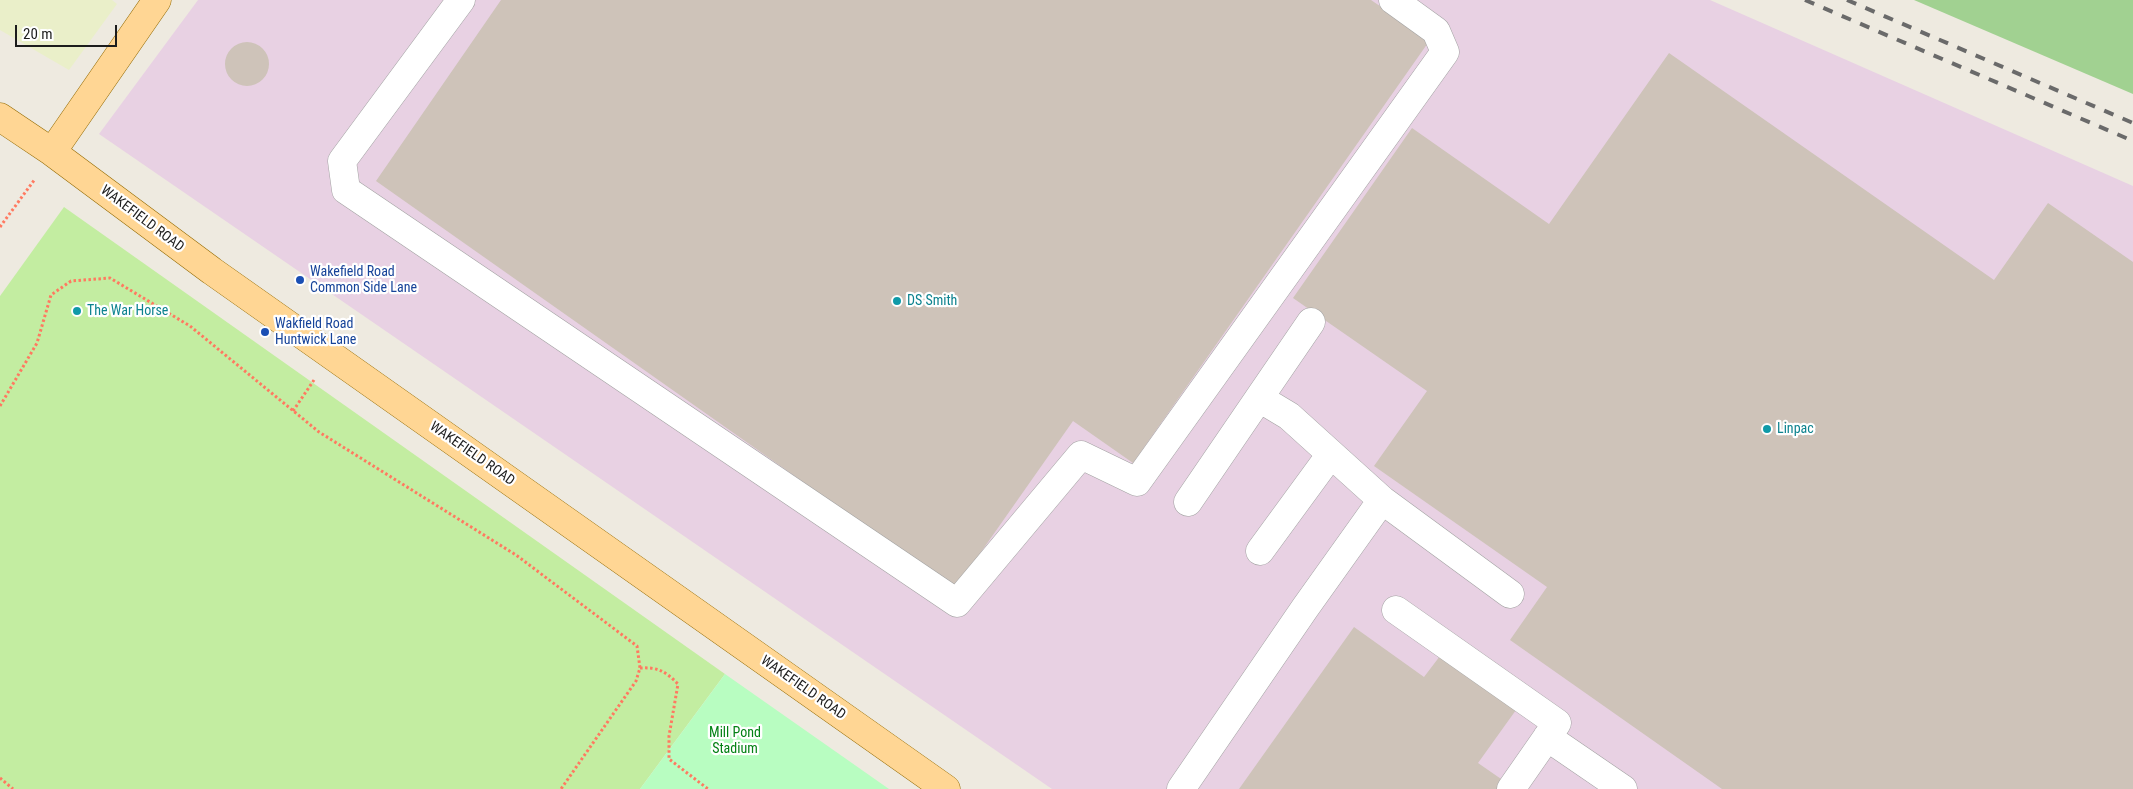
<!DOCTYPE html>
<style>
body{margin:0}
#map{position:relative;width:2133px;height:789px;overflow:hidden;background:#eeeae0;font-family:"Roboto Condensed",sans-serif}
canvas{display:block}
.scale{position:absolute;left:15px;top:25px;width:102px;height:22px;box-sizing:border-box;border:2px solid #1c1c1c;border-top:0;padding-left:6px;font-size:15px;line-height:18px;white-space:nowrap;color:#1c1c1c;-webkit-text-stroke:4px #fff;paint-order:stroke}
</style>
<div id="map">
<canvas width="2133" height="789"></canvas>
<div class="scale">20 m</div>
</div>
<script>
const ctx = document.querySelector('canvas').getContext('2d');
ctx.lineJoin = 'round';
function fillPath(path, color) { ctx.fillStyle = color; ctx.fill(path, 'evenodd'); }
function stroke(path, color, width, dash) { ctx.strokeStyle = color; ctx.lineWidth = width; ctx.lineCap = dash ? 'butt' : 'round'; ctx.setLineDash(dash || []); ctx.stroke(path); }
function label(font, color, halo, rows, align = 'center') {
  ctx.font = font + ' "Roboto Condensed",sans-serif'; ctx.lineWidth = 4.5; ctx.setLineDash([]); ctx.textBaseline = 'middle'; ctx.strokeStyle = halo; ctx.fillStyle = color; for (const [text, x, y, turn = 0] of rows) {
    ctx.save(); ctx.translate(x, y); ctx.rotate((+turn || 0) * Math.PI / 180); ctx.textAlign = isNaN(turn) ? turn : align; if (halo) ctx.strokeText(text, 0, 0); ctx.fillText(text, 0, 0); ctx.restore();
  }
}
const industrial = new Path2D(`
 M198,0H1710L2133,186V789H1052L99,134Z`);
const farmland = new Path2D(`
 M0,0H112L117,4L69,70L0,30Z`);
const grass = new Path2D(`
 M64,207L725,674L640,789H0V296Z`);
const forest = new Path2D(`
 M1914,0H2133V94Z`);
const park = new Path2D(`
 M725,674L889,789H640Z`);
const building = new Path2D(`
 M501,0H1371L1430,40L1133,463L1073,421L955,589L376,181Z
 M225 64a22 22 0 1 1 44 0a22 22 0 1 1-44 0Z
 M1669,53L1994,280L2048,203L2133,262V789H1722L1510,640L1547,587L1374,466L1427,391L1293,298L1412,128L1549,224Z
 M1354,627L1424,677L1440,656L1516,710L1478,763L1504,781L1498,789H1239Z`);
const path = new Path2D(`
 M0,227L35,179
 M0,406L37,343L51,295L71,281L110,278L190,326L319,432L516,555L637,646L640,668L636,681L561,789
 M293,411L314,380
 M640,668C658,667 665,671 678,684L669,736V759L708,789
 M0,778L13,789`);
const minor = new Path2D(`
 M461,0L342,161L346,190L957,603L1081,455L1137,482L1445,52L1436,31L1393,0
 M1382,500L1510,594
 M1188,502L1259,398
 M1260,551L1331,454
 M1396,610L1557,723L1511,789
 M1547,737L1623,789
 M1181,789L1305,608L1382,500L1289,416L1259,398L1311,322`);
const major = new Path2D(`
 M0,117L52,152L212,271L946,789
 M52,152L157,0`);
const rail = new Path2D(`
 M1805,0L2133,141
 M1847,0L2133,123`);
const markers = [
 [300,280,5,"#1a4fb4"],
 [897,301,5,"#0f9aa8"],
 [77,311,5,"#0f9aa8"],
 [265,332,5,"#1a4fb4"],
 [1767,429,5,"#0f9aa8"]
];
const streetNames = [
 ["WAKEFIELD ROAD",142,219,37],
 ["WAKEFIELD ROAD",472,454,35],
 ["WAKEFIELD ROAD",803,688,35]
];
const transitNames = [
 ["Wakefield Road",310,272],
 ["Common Side Lane",310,288],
 ["Wakfield Road",275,324],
 ["Huntwick Lane",275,340]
];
const cultureNames = [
 ["DS Smith",907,301],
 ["The War Horse",87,311],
 ["Linpac",1777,429]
];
const parkNames = [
 ["Mill Pond",735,733],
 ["Stadium",735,749]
];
fillPath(industrial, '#e8d1e3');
fillPath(farmland, '#eaefc9');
fillPath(grass, '#c3eda1');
fillPath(forest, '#a1d191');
fillPath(park, '#b8fdc1');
fillPath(building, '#cec3b9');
stroke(minor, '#a3a3a3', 29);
stroke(major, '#936a00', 29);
stroke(path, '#ff7960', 3, [2.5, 2.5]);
stroke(minor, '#fff', 28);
stroke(major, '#ffd694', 28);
stroke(rail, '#6a6a6a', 4, [10, 10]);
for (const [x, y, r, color] of markers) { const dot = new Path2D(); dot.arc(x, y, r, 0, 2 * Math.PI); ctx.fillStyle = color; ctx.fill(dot); stroke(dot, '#fff', 2); }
label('14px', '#1c1c1c', '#fff', streetNames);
label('14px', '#164399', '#fff', transitNames, 'left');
label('14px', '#0d838f', '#fff', cultureNames, 'left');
label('14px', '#038114', '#fff', parkNames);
</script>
